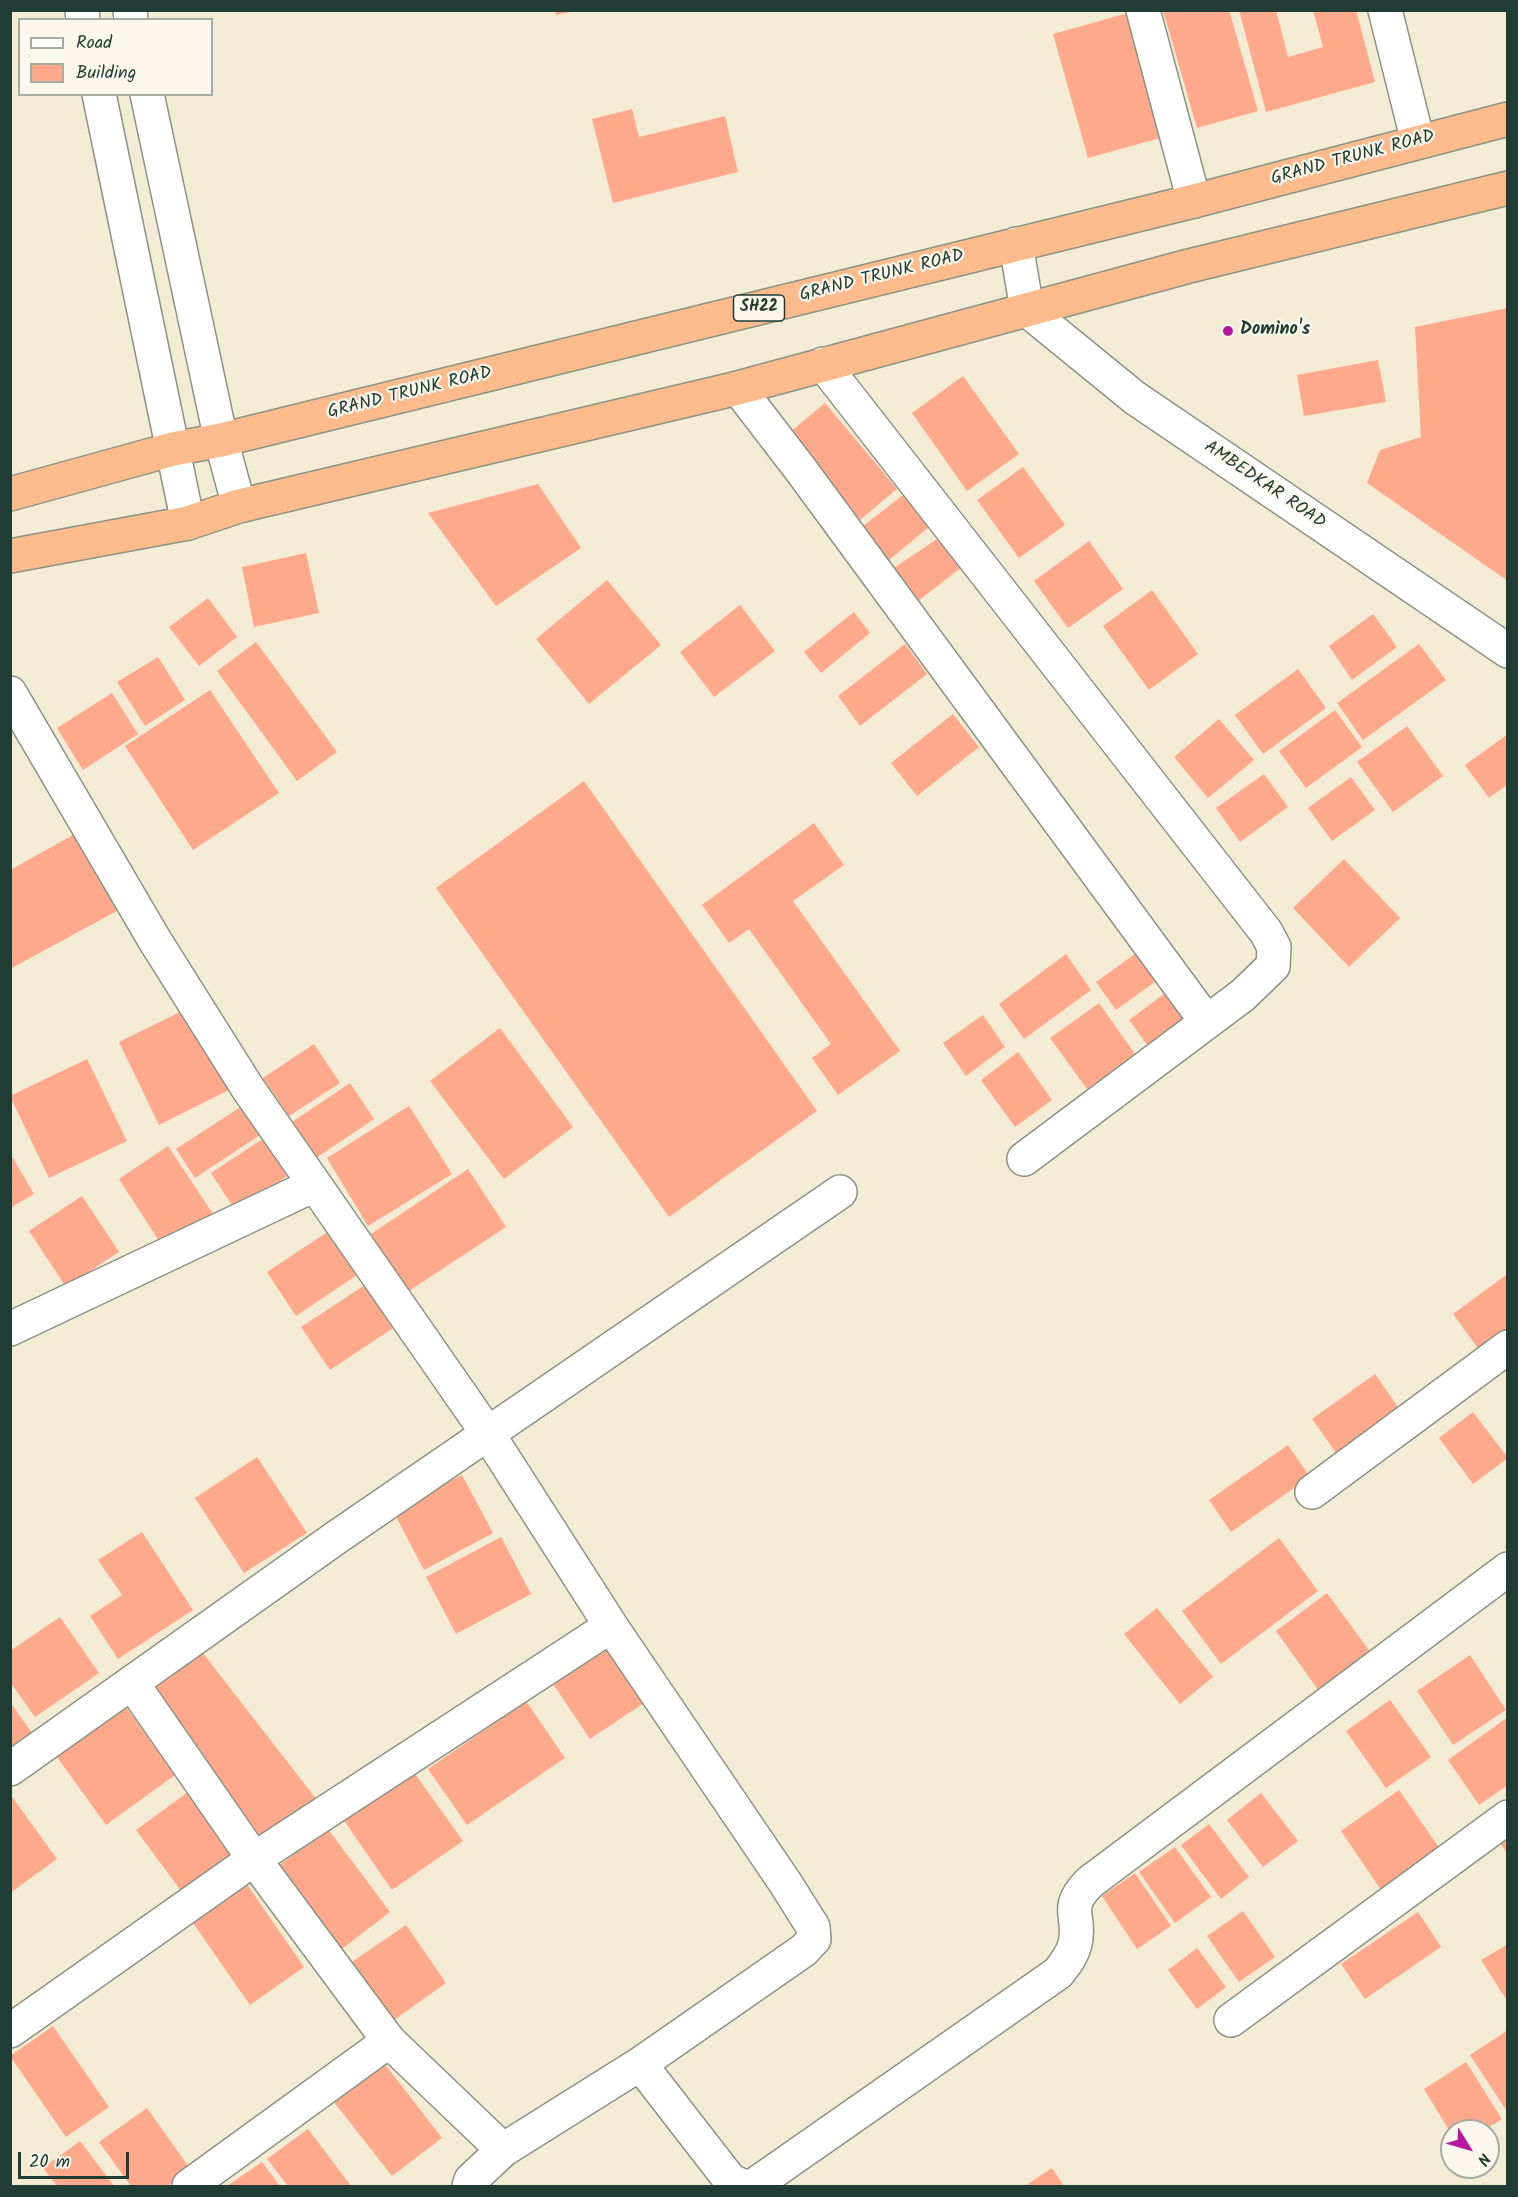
<!DOCTYPE html>
<style>
body{margin:0}
#map{position:relative;width:1518px;height:2197px;overflow:hidden;background:#f4ebd4;font-family:Kalam,sans-serif}
canvas{display:block}
.frame{position:absolute;inset:0;border:12px solid #1f3d34;pointer-events:none}
.legend{position:absolute;left:18px;top:18px;width:195px;height:78px;box-sizing:border-box;background:#fbf7ec;border:2px solid #a3ada2;margin:0;padding:8px 10px;list-style:none;font-size:18px;color:#1f3d34}
.legend li{display:flex;align-items:center;gap:12px;height:30px}
.legend b{width:30px;border:2px solid #a3ada2}
.north{position:absolute;left:1440px;top:2119px;width:60px;height:60px;box-sizing:border-box;background:#fbf7ec;border:2px solid #a3ada2;border-radius:50%;rotate:127deg;font-size:16px;font-weight:700;line-height:24px;text-align:center;color:#1f3d34}
.north::after{content:'';display:block;margin:auto;width:21px;height:27px;background:#b5179e;clip-path:polygon(50% 0,100% 100%,50% 72%,0 100%)}
.scale{position:absolute;left:18px;top:2152px;width:111px;height:27px;box-sizing:border-box;border:3px solid #1f3d34;border-top:0;padding-left:8px;font-size:18px;line-height:21px;white-space:nowrap;color:#1f3d34;-webkit-text-stroke:4px #fbf7ec;paint-order:stroke}
</style>
<div id="map">
<canvas width="1518" height="2197"></canvas>
<div class="frame"></div>
<ul class="legend">
<li><b style="height:8px;background:#fff"></b>Road</li>
<li><b style="height:16px;background:#fea88c"></b>Building</li>
</ul>
<div class="north">N</div>
<div class="scale">20 m</div>
</div>
<script>
const ctx = document.querySelector('canvas').getContext('2d');
ctx.lineJoin = 'round';
function fillPath(path, color) { ctx.fillStyle = color; ctx.fill(path, 'evenodd'); }
function stroke(path, color, width, dash) { ctx.strokeStyle = color; ctx.lineWidth = width; ctx.lineCap = dash ? 'butt' : 'round'; ctx.setLineDash(dash || []); ctx.stroke(path); }
function label(font, color, halo, rows, align = 'center') {
  ctx.font = font + ' Kalam,sans-serif'; ctx.lineWidth = 4.5; ctx.setLineDash([]); ctx.textBaseline = 'middle'; ctx.strokeStyle = halo; ctx.fillStyle = color; for (const [text, x, y, turn = 0] of rows) {
    ctx.save(); ctx.translate(x, y); ctx.rotate((+turn || 0) * Math.PI / 180); ctx.textAlign = isNaN(turn) ? turn : align; if (halo) ctx.strokeText(text, 0, 0); ctx.fillText(text, 0, 0); ctx.restore();
  }
}
const building = new Path2D(`
 M555,10H574V11L556,15Z
 M1163,10H1229L1258,111L1197,128Z
 M1239,10H1276L1288,57L1323,47L1313,10H1356L1375,82L1266,112Z
 M1128,13L1164,137L1088,158L1053,34Z
 M632,109L639,137L725,116L738,172L613,203L592,119Z
 M1508,308V581L1367,483L1380,450L1421,437L1415,327Z
 M1378,360L1386,402L1304,416L1297,375Z
 M963,376L1019,454L967,491L912,413Z
 M825,403L897,489L860,520L789,433Z
 M1023,467L1065,525L1019,558L977,500Z
 M538,484L581,548L496,606L428,513Z
 M903,495L929,527L889,560L862,527Z
 M940,537L962,567L909,608L885,574Z
 M1089,541L1123,589L1068,628L1034,581Z
 M306,553L319,613L254,627L242,567Z
 M607,580L661,645L589,704L536,639Z
 M1152,590L1198,654L1149,690L1103,626Z
 M208,598L237,637L199,666L169,627Z
 M740,605L775,651L714,697L680,652Z
 M854,612L870,633L821,673L804,652Z
 M1373,614L1397,647L1352,680L1329,646Z
 M256,642L337,752L297,781L217,671Z
 M905,644L927,674L860,726L838,696Z
 M1419,644L1446,680L1363,740L1337,703Z
 M158,657L185,700L145,726L117,682Z
 M1298,669L1326,708L1263,754L1235,715Z
 M210,690L279,793L193,850L125,746Z
 M112,693L138,734L83,770L57,728Z
 M1335,710L1362,747L1306,788L1279,751Z
 M953,714L979,747L917,796L891,763Z
 M1219,719L1254,760L1208,798L1174,757Z
 M1407,726L1443,776L1393,812L1357,762Z
 M1508,734V784L1489,798L1465,765Z
 M1264,774L1288,807L1240,842L1216,808Z
 M1351,777L1375,810L1332,841L1308,808Z
 M584,781L817,1111L669,1217L436,888Z
 M814,823L844,865L793,901L900,1051L838,1095L812,1058L831,1044L749,929L729,943L702,905Z
 M84,829L126,906L10,969V870Z
 M1344,859L1400,918L1349,967L1293,908Z
 M1139,951L1159,979L1116,1010L1096,982Z
 M1066,954L1091,990L1024,1039L999,1004Z
 M1172,988L1194,1019L1151,1050L1129,1020Z
 M1099,1003L1135,1054L1087,1089L1050,1038Z
 M192,1006L233,1088L159,1125L119,1042Z
 M983,1015L1005,1047L966,1076L943,1043Z
 M500,1028L573,1127L504,1179L430,1081Z
 M314,1044L340,1083L289,1116L263,1078Z
 M1018,1052L1052,1100L1015,1127L981,1080Z
 M87,1059L127,1141L49,1178L10,1096Z
 M350,1083L374,1119L316,1158L292,1122Z
 M245,1104L263,1133L195,1178L176,1149Z
 M409,1106L452,1174L368,1226L327,1158Z
 M267,1136L292,1173L235,1210L211,1173Z
 M168,1146L213,1214L163,1247L119,1179Z
 M10,1153L34,1194L10,1208Z
 M468,1169L506,1227L409,1291L371,1234Z
 M82,1196L119,1252L66,1287L29,1231Z
 M329,1231L357,1275L296,1316L267,1272Z
 M1506,1275L1508,1338L1483,1355L1453,1314Z
 M371,1281L399,1324L330,1370L301,1327Z
 M1375,1374L1405,1417L1342,1461L1312,1419Z
 M1473,1412L1508,1458L1473,1484L1439,1438Z
 M1288,1445L1310,1477L1231,1532L1209,1500Z
 M257,1457L307,1533L244,1573L195,1498Z
 M462,1475L493,1533L424,1570L393,1511Z
 M142,1532L193,1610L118,1659L90,1616L122,1595L98,1560Z
 M501,1537L531,1594L456,1634L426,1577Z
 M1279,1538L1318,1591L1221,1664L1182,1611Z
 M1327,1593L1371,1653L1319,1691L1276,1631Z
 M1157,1608L1213,1677L1180,1704L1124,1634Z
 M60,1617L99,1673L35,1717L10,1682V1651Z
 M611,1646L647,1701L590,1739L553,1684Z
 M199,1648L317,1800L262,1842L145,1691Z
 M1470,1655L1506,1710L1453,1745L1417,1691Z
 M121,1700L175,1775L106,1825L52,1750Z
 M1390,1700L1431,1757L1386,1788L1346,1731Z
 M526,1701L565,1758L467,1825L428,1769Z
 M10,1702L32,1733L10,1749Z
 M1508,1717V1785L1479,1805L1448,1760Z
 M408,1764L463,1841L392,1890L338,1812Z
 M1399,1790L1440,1849L1381,1890L1341,1831Z
 M188,1792L234,1853L182,1892L136,1830Z
 M1261,1793L1298,1841L1263,1867L1227,1820Z
 M10,1794L57,1859L10,1893Z
 M1209,1824L1249,1877L1221,1899L1181,1845Z
 M328,1829L390,1912L334,1955L271,1871Z
 M1508,1836V1854L1499,1842Z
 M1175,1847L1211,1897L1175,1923L1139,1872Z
 M1135,1873L1171,1926L1137,1949L1102,1896Z
 M246,1883L304,1967L250,2005L191,1920Z
 M1243,1911L1275,1957L1239,1982L1207,1936Z
 M1418,1912L1441,1947L1365,1999L1341,1964Z
 M406,1925L446,1983L387,2025L346,1966Z
 M1508,1944V2002L1481,1960Z
 M1197,1948L1226,1987L1197,2009L1168,1970Z
 M53,2026L109,2107L66,2137L10,2056Z
 M1508,2030V2113L1470,2055Z
 M1466,2062L1502,2119L1483,2131H1452V2135L1424,2089Z
 M384,2063L442,2138L392,2176L334,2102Z
 M147,2108L191,2170L168,2186H131L99,2142Z
 M308,2129L351,2186H288L267,2159Z
 M80,2141L114,2186H57L43,2168Z
 M262,2162L280,2186H227Z
 M1052,2168L1064,2186H1025Z`);
const minor = new Path2D(`
 M82,10L83,20
 M130,10L131,20
 M1143,10L1194,201
 M1385,10L1418,142
 M99,94L188,523
 M147,94L221,440L239,506
 M1016,244L1027,310L1135,398L1508,651
 M823,364L1266,932L1274,947L1273,966L1243,995L1024,1159
 M738,388L801,470L1206,1021
 M10,693L154,939L247,1087L488,1434L611,1626L786,1884L813,1927L814,1939L804,1950L640,2064L503,2150L471,2180L469,2186
 M10,1329L314,1185
 M1312,1492L1508,1347
 M132,1683L254,1859L389,2041L503,2150
 M10,1769L337,1537L840,1192
 M1231,2020L1508,1817
 M10,2031L254,1859L611,1626
 M640,2064L730,2180L742,2186H753L1058,1973C1065,1964 1072,1956 1075,1944C1082,1915 1062,1910 1090,1882L1508,1569
 M189,2186L389,2041`);
const highway = new Path2D(`
 M10,494L173,449L221,440L1194,201L1508,119
 M10,556L188,523L239,506L738,388L1189,266L1508,188`);
const markers = [
 [1228,331,6,"#b5179e"]
];
const shields = [
 [759,308,51]
];
const shieldNames = [
 ["SH22",759,308]
];
const streetNames = [
 ["GRAND TRUNK ROAD",1353,159,-15],
 ["GRAND TRUNK ROAD",882,277,-14],
 ["GRAND TRUNK ROAD",410,394,-14],
 ["AMBEDKAR ROAD",1264,486,34]
];
const poiNames = [
 ["Domino's",1240,331]
];
fillPath(building, '#fea88c');
stroke(minor, '#8a9484', 36);
stroke(highway, '#8a9484', 36);
stroke(minor, '#fff', 33);
stroke(highway, '#fbbb8c', 33);
for (const [x, y, r, color] of markers) { const dot = new Path2D(); dot.arc(x, y, r, 0, 2 * Math.PI); ctx.fillStyle = color; ctx.fill(dot); stroke(dot, '#fbf7ec', 2); }
for (const [x, y, w] of shields) { const box = new Path2D(); box.roundRect(x - w / 2, y - 13, w, 26, 4.5); ctx.fillStyle = '#fbf7ec'; ctx.fill(box); stroke(box, '#1f3d34', 1.5); }
label('bold 16px', '#1f3d34', null, shieldNames);
label('18px', '#1f3d34', '#fbf7ec', streetNames);
label('bold 18px', '#1f3d34', '#fbf7ec', poiNames, 'left');
</script>
